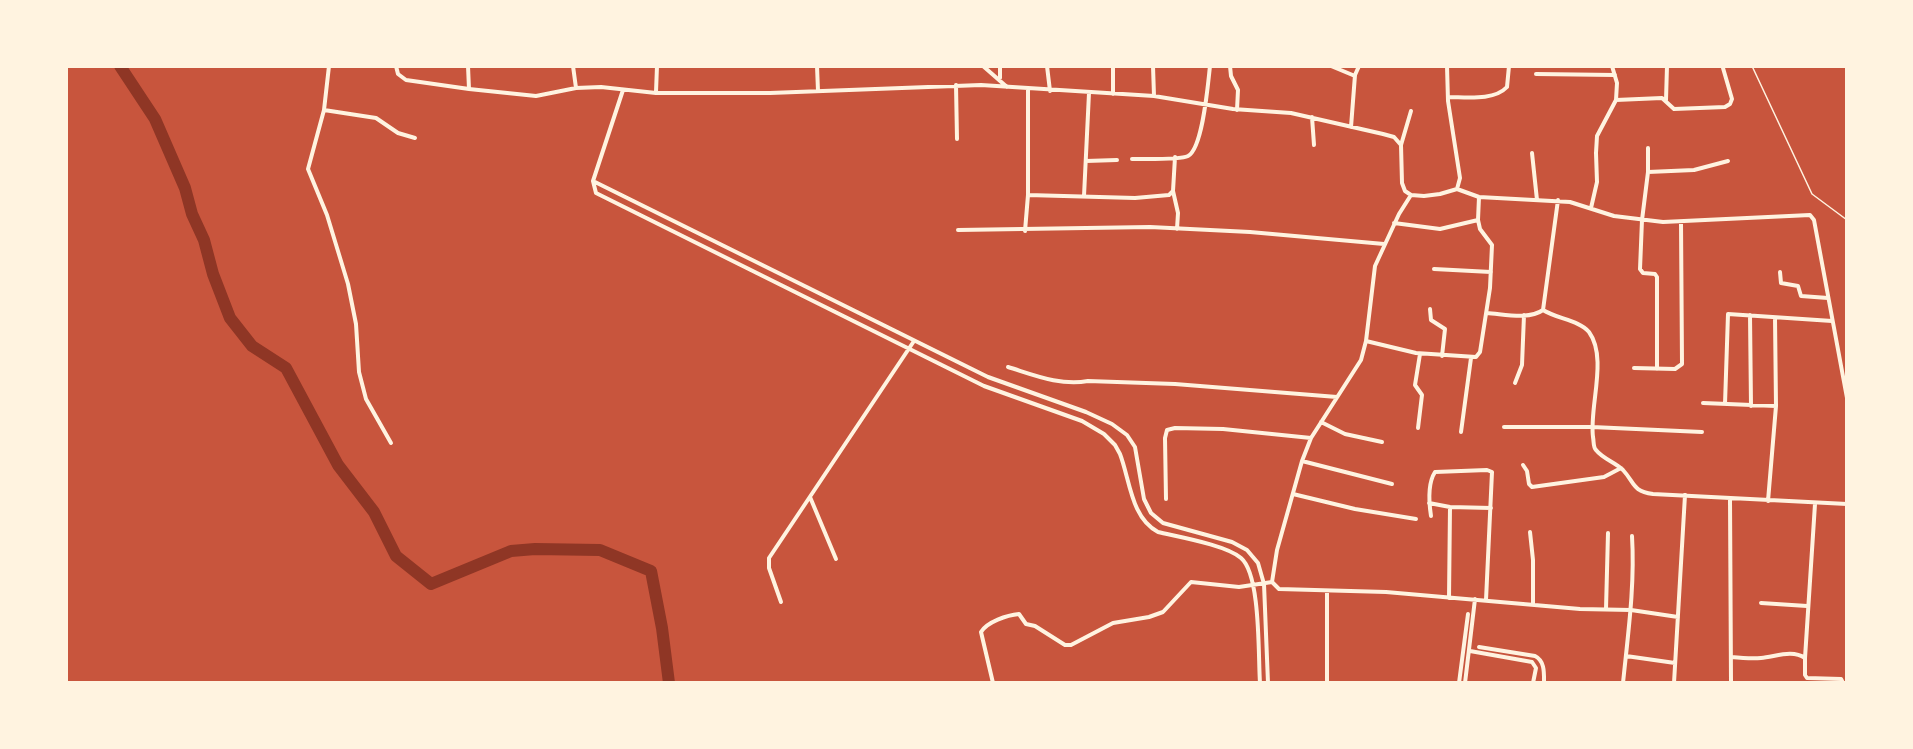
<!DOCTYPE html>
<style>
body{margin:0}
#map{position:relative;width:1913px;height:749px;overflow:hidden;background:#c8553d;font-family:Commissioner,sans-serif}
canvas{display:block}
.frame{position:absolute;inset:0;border:68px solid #fff3e0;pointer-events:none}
</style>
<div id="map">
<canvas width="1913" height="749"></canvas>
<div class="frame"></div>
</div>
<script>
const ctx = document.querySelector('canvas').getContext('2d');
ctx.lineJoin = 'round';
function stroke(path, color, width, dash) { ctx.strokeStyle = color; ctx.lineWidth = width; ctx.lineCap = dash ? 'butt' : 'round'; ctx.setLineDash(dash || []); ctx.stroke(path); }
const river = new Path2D(`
 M120,66L155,119L185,188L192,214L204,240L213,274L230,318L252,346L286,368L338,465L374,512L396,556L431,584L511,551L535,549L600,550L651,571L662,628L669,683`);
const service = new Path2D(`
 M1752,66L1812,194L1847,220`);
const minor = new Path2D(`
 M329,66L324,110L308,169L327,215L348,284L356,324L359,372L366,399L391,443
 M396,66L398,74L406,80L469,89L536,96L576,88L601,87L656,93H770L981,85L1154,96L1233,109L1291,113L1383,134L1394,137L1401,145
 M468,66L469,89
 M573,66L576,88
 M817,66L818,91
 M983,66L1007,87
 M1047,66L1050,91
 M1153,66L1154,96
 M1230,66L1231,76L1238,90L1237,110
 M1331,66L1355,76
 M1447,66L1448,101L1460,178L1457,189
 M1536,74L1615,75
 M1000,78V66
 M956,85L957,139
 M623,90L593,181L596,193L984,386L1082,421L1104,434L1115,445L1120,454C1130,480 1131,518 1158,532C1179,537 1226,545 1241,558C1261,575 1258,656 1260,683
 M656,92L657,66
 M1113,94V66
 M1448,97C1466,97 1494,101 1507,87L1509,66
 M1616,100L1662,98L1674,109L1725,107L1730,104L1732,99L1723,68
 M1666,100L1667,66
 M324,110L376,118L398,133L415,138
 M1411,111L1401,145L1402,183L1405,191L1411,195L1424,196L1440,194L1457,189L1479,197L1570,202L1614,216L1663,222L1810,215L1814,220L1847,398
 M1312,117L1314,145
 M1351,127L1355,75L1359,66
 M1648,148V172L1642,220L1640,269L1643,273L1655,274L1657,277V369
 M1532,153L1537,200
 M1132,159C1144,159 1180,160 1188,156C1203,148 1208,83 1210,66
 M1086,161L1117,160
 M1648,172L1694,170L1728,161
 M593,181L988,377L1086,412L1112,424L1127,435L1135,447L1144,499L1151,513L1163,523L1232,542L1247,550L1258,563L1264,584L1268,683
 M1173,191L1178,213L1177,229
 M1028,195L1135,198L1169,195L1173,191L1175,157
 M1084,196L1089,93
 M1591,208L1597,182L1596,153L1597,136L1616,100L1617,83L1612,66
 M1394,223L1440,229L1478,220
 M958,230L1150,227L1250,232L1384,244
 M1025,231L1028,195V90
 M1434,269L1491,272
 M1780,272L1781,283L1798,286L1801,296L1828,298
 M1430,309L1431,320L1445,329L1442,356
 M1543,310C1557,319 1579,320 1589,332C1608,358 1589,407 1593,437C1594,442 1593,447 1596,450C1603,459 1615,462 1623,470C1635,483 1632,491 1653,494L1847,504
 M1543,310L1558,200
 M1487,313C1504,314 1529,320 1543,310
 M1750,315L1751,406
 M1366,341L1416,353L1476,357L1480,352L1490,288L1492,245L1480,229L1478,220L1479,197
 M1008,367C1034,375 1060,386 1088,381L1175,384L1337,397
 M1634,368L1675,369L1682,364L1681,222
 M1515,383L1522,365L1524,315
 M1703,403L1776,406
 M1725,404L1728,314L1832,321
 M1321,422L1345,434L1382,442
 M1504,427H1592L1702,432
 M1418,428L1422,395L1415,385L1420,354
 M1461,432L1471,358
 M1302,461L1392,484
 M1523,465L1527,471L1529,484L1532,487L1604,477L1621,468
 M1293,494L1355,509L1416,519
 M810,497L836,559
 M1166,499L1165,438L1167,430L1175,428L1223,429L1311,438
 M1730,499L1731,683
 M1768,501L1776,406L1775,318
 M1429,503L1450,507L1491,508
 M1431,516C1429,503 1428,483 1435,472L1487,470L1492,472L1486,600
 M1530,532L1533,560V605
 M1272,582L1279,589L1386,592L1580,609L1631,610L1678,617
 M1449,598L1450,507
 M781,602L769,568V558L914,341
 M1761,603L1807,606
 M1606,609L1608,533
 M1479,647L1535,656C1545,661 1544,673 1544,683
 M1470,651L1532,662L1536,668L1533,683
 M1626,656L1675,663
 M1731,657C1741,658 1751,659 1761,658C1775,657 1792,649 1805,658V675L1807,678L1841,679L1843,683
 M1805,658L1815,504
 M993,683L981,632C987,622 1007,615 1019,614L1026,624L1035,626L1065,645H1071L1113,623L1149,617L1163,612L1191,582L1239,587L1272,582L1277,550L1302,461L1311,438L1361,360L1366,341L1375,266L1399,214L1411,195
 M1327,683V591
 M1459,683L1468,614
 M1465,683L1475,599
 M1623,683C1628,634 1635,585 1632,536
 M1674,683L1685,495`);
stroke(river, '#8f3625', 12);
stroke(service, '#fff3e0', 1.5);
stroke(minor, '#fff3e0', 4);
</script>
